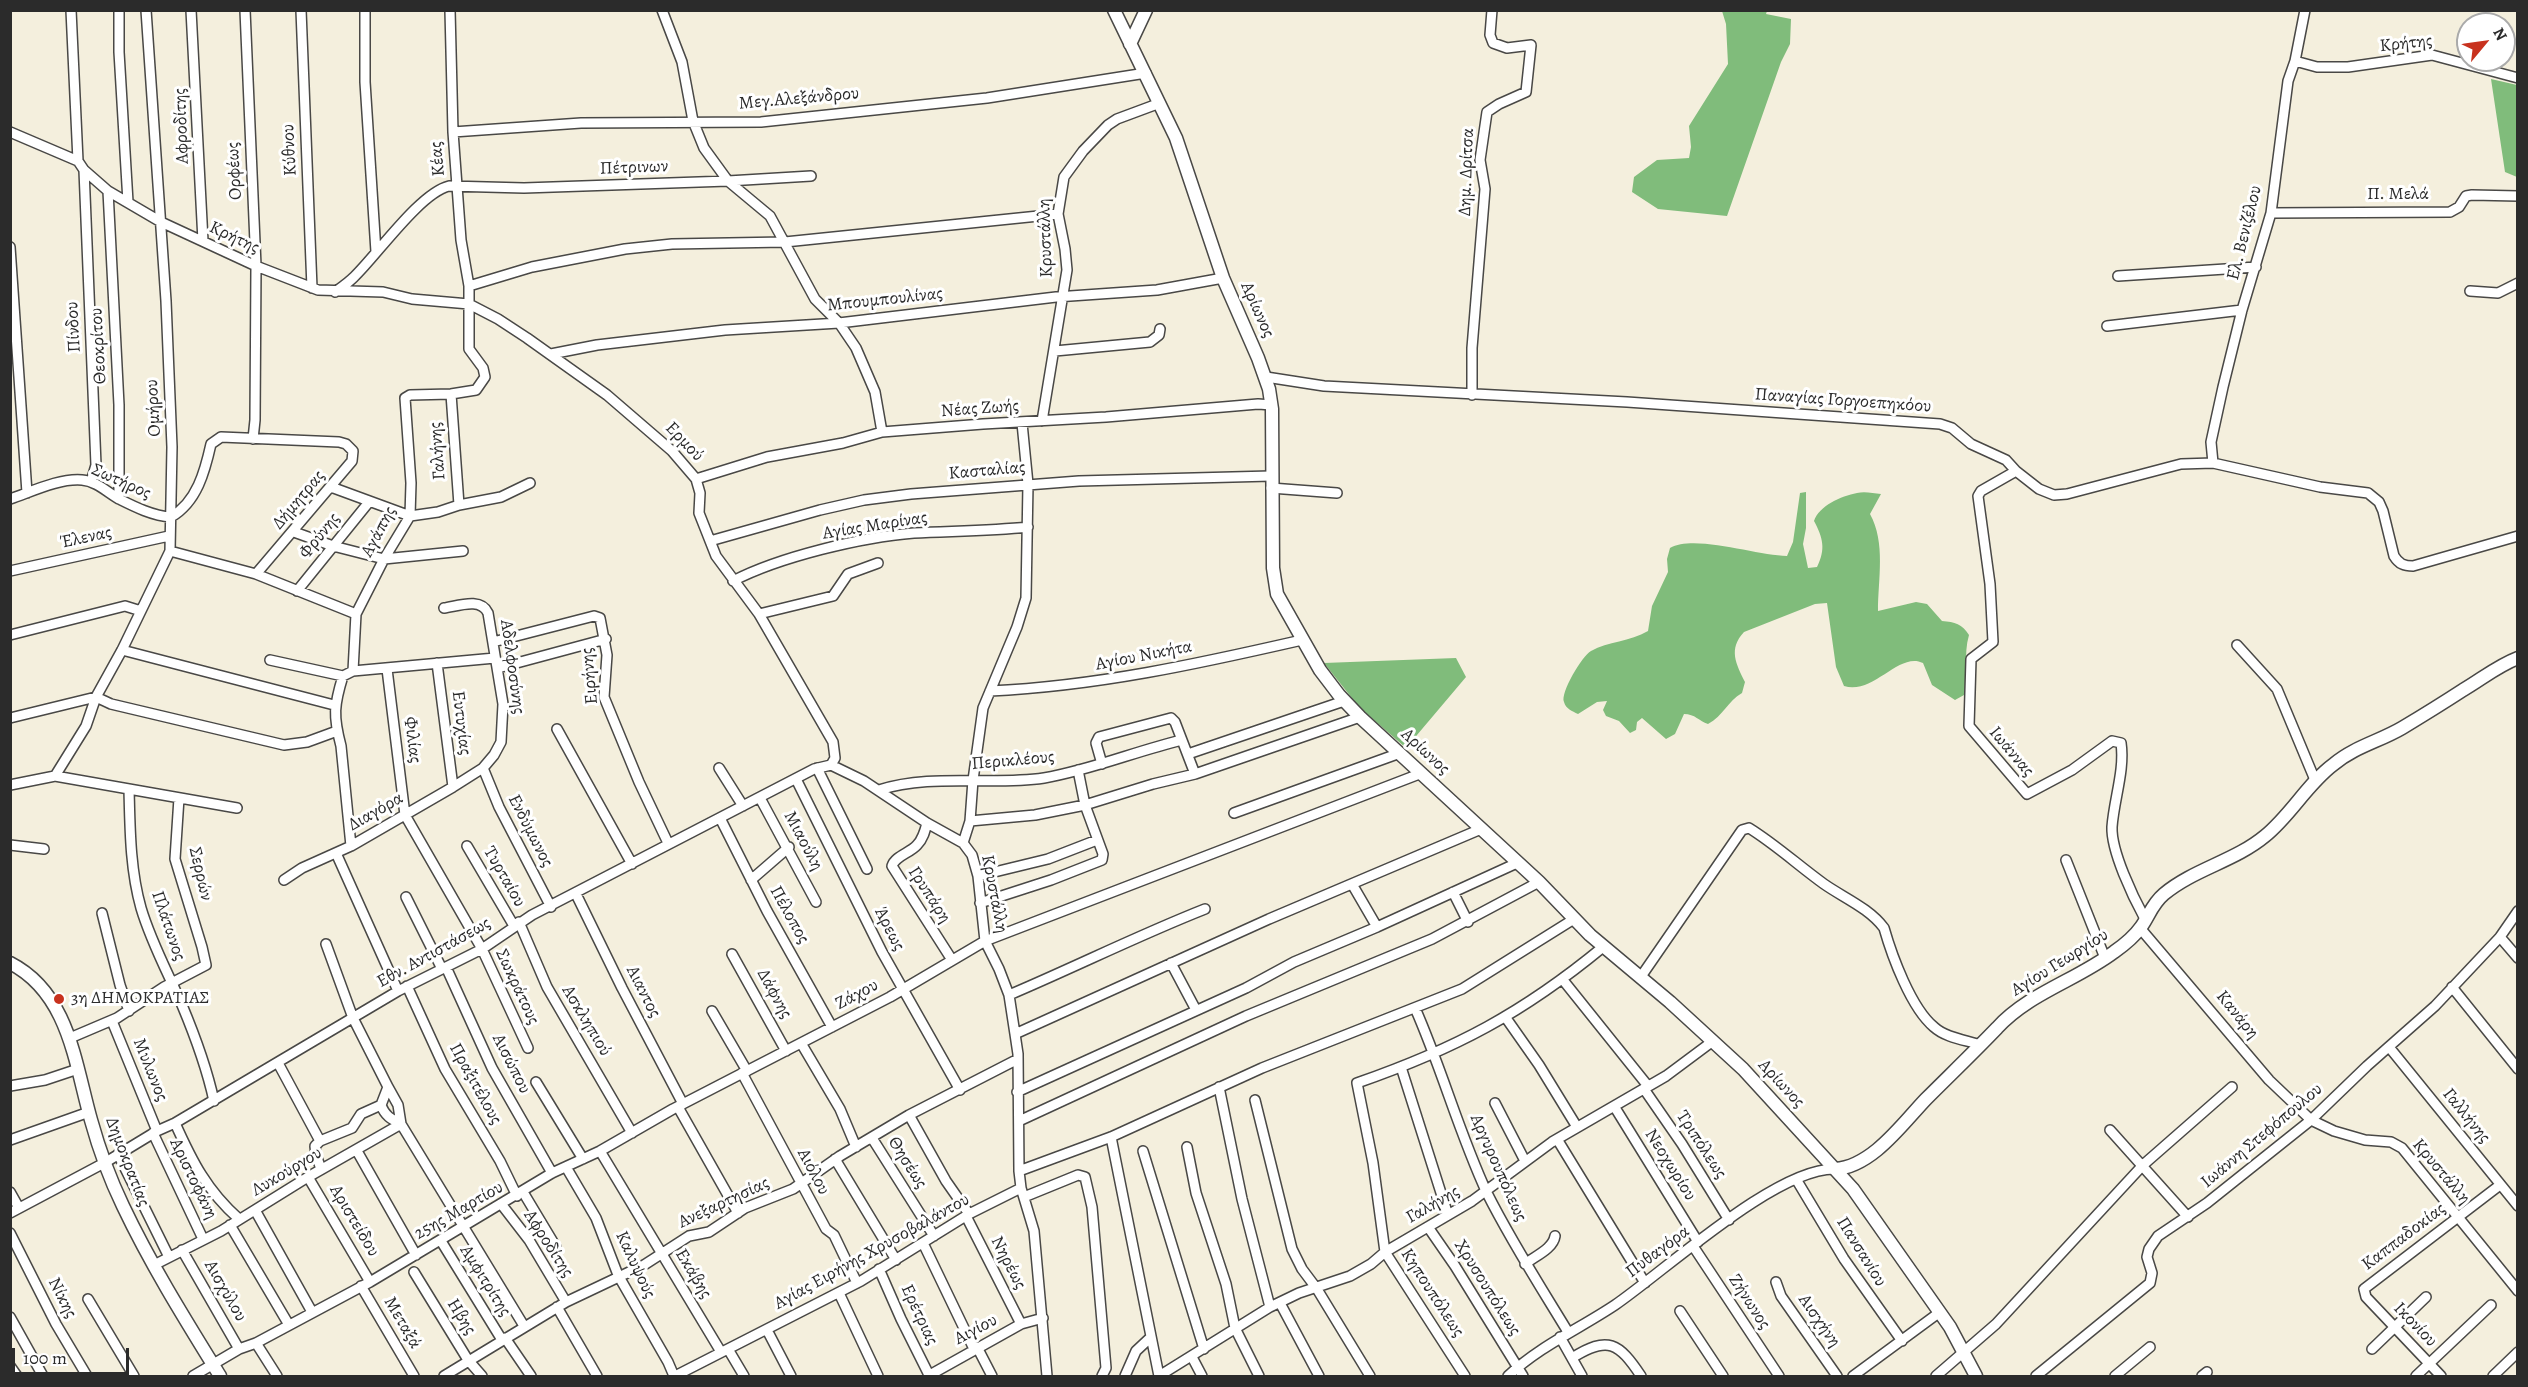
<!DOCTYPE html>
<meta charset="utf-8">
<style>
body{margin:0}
#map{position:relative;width:2528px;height:1387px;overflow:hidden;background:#f4efdd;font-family:Alegreya,serif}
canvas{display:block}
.frame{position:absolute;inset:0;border:12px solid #2b2b2b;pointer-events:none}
.north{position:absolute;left:2456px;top:12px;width:60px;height:60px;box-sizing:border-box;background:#fff;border:2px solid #aaa;border-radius:50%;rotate:61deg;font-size:16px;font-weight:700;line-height:24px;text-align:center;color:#2b2b2b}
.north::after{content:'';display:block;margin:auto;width:21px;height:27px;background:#c8321e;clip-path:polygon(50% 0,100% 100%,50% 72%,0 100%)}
.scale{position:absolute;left:12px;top:1348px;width:117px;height:27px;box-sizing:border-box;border:3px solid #2b2b2b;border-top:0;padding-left:8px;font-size:18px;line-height:21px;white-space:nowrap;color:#2b2b2b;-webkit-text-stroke:4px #fff;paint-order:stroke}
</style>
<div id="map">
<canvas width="2528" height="1387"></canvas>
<div class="frame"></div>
<div class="north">N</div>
<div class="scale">100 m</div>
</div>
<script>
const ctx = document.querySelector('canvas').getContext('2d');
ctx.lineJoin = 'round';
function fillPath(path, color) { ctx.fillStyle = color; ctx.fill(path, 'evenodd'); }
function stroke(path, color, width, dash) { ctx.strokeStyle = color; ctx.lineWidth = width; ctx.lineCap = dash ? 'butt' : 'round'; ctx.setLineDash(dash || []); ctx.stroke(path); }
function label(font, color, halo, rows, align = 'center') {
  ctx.font = font + ' Alegreya,serif'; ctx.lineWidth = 6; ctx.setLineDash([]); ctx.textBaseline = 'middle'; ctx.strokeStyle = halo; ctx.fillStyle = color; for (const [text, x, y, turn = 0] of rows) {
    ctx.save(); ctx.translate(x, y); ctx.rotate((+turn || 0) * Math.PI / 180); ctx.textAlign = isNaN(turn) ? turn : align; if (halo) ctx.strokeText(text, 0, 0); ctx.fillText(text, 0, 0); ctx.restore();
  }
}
const forest = new Path2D(`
 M1722,11H1767L1766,14L1791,19L1790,44L1781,62L1727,216L1658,209L1632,192L1634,177L1657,160L1689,158L1691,147L1689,126L1728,64L1726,24Z
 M2491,79L2517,85V177L2505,172Z
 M1806,492V528L1803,544L1808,568L1817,567C1826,549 1823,538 1814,521C1819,506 1841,496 1857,493C1864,491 1873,493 1881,494L1870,514C1886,543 1878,579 1878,611L1916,602L1927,604L1942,621C1955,622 1962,624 1969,635C1963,655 1969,675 1964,695L1955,700L1932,685L1923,663C1899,651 1874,695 1844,686L1836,667L1827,603L1815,604L1744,632C1728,649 1736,664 1745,682L1742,693C1728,701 1723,716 1708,724C1699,721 1695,714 1684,714L1675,734L1666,739L1642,718L1637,722L1636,730L1630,733L1619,721L1606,716L1603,710L1607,701L1597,702L1578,714C1572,711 1566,709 1564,702C1560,693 1582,656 1591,651C1608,641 1630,642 1648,631L1652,606L1668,572L1667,559L1670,548C1695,534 1758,556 1787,556L1793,542L1800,493Z
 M1456,658L1466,677L1406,748L1359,707L1324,663Z`);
const minor = new Path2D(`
 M71,10L78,161
 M119,10V52L128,202
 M191,10L203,241
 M245,10L256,266L255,420L253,439
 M301,10L312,288
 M365,10V82L376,252
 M662,10L682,62L693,121L704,148L728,181L770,216L815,299L839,323L856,348L875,392L882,432
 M2295,61L2317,67H2348L2432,55L2518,78
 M10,132L78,161L84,170L108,191L161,222L256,266L318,290L383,292L412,299L469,304L498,319L527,338L607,395L672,451L696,479L700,493L699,513L716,556L759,614L833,742L835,758L831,765
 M453,132L581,123L761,122L987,98L1146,73
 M84,170L96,465L91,482
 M108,191L119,405V499
 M2271,213L2450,212L2459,207L2466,196L2472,195L2518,196
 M10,247L27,493
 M2118,276L2256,267
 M469,286L532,267L625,249L672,244L785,242L1058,214
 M2470,291L2498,293L2518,283
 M335,292C342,287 348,283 354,277C377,255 420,193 449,186L524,188L728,181L811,176
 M2107,326L2242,310
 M1055,351L1150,342L1159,335L1160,329
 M551,354L597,345L725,330L839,323L1056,297L1157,290L1223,278
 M1266,377L1324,386L1627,402L1940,424L1952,428L1971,444L2006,460L2016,471L2039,489L2054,495L2067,494L2181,464L2213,463L2320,487L2368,493L2379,502L2383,511L2394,556C2399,564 2404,566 2413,566L2518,536
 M451,394L459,505
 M1472,395V348L1485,189L1480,160L1487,112L1499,104L1526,92L1531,45L1507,48L1493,43L1490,35L1492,10
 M1042,421L1067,270L1065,249L1058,214L1064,177L1083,151L1108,125L1117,119L1160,103
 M2213,463L2211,442L2223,387L2242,310L2271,213L2288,81L2295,61L2305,10
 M2016,471L1981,491L1978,496L1990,584L1993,642L1971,659L1969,726L2027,794L2072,770L2112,741L2121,743C2125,770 2114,799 2112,827C2111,851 2133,897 2145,919
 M696,479L767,457L843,443L882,432L983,424L1106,417L1258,404L1272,405
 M331,487L410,516L438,512L459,505L501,497L530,483
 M1271,488L1337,493
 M10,499C31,492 59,478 82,480C96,481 107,492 119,499C135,507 153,516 171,517C197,502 205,471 211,444L221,437L339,442L346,444L353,451L352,461L256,574
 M294,532L333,546L384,559L463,551
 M710,541L820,510L864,500L911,494L1079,481L1271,476
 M170,551L256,574L356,614
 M10,571L169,536
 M733,581C779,557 862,537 914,533C952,531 990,531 1028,527
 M297,591L369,502
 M759,614L833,596L848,574L878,563
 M10,635L125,606L141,611
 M493,642L594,616L600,618L607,655L604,697L639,782L668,843
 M2237,645L2277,689L2315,780
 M122,650L334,705
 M270,660L343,676L353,671L495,658
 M437,663L453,787
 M498,668L606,639
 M387,669L405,815L482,949L528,1048
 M353,671L356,614L384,559L410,516L411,483L405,398L410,395L451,394L476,390L485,377L483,368L469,349V286L461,240L453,132L450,10
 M343,676C334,705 333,716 341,746L351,846
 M990,691C1097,686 1197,664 1302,640
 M10,718L96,697L111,704L284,745L307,742L337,731
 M557,729L632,864
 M1188,754L1344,701
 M1102,764L1096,743L1099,737L1171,718L1175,722L1195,774
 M483,768L499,807L551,907
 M719,768L743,806
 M817,768L867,869
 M55,776L86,726L96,697L122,650L170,551L172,447L166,301L146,10
 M796,779L882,952L960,1090
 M10,785L55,776L237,808
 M129,789C130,828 130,869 141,908C151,942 168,973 182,1005C195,1036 207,1069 214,1101
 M879,790C932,773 990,786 1044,778C1091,770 1136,751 1182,740
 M760,798L816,902
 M1234,813L1400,753
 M720,818L767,911L832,1027
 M970,821L1035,815L1085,805L1153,784L1195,774L1360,717
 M927,823C925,831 923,839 917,845C910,853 895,856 892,866L952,960
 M963,843L970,821L973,780L983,708L1017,627L1026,598L1028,484L1022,423
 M10,845L44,849
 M467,846L514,926
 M336,853L398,991
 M2066,860L2105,958
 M978,876L1048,859L1097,840
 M284,880L302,868L351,846L453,787L483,768L494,755L501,742L503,704L488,613C481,597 458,606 444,608
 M751,880L789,847
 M1453,892L1468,922
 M576,894L622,988L683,1104
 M406,897L442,969
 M980,903L1051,880L1102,860L1103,854L1085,805L1078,770
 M102,913L120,985L129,1011
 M519,922L547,987L632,1133
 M1377,927L1517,863
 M2140,928L2269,1080L2311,1120L2334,1131L2365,1140L2391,1142L2402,1148L2518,1291
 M2500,937L2518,958
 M326,944L353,1018L388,1087L381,1105C385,1116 391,1119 401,1124L524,1326
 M732,954L786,1051
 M1171,963L1196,1010
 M446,967L492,1068L552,1173
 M1640,978L1742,830L1749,828C1775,844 1799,866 1824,884C1844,898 1869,908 1884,928C1892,956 1911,1008 1934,1027C1946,1038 1966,1040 1981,1045
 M1563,980L1648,1086
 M407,986L445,1069L500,1161L517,1196
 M2452,987L2518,1069
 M1009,995C1075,967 1139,935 1205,909
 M1415,1008C1442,1069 1459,1133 1487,1193C1511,1241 1540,1286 1568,1332
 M712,1011L747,1071
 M1506,1018L1539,1065L1577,1127
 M112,1021L157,1131
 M1015,1034L1269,919L1481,829
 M70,1038L117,1018L164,987L206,965L202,947L175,859L179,798
 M801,1043L840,1109L856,1147
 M2389,1047L2518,1206
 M278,1063L320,1141
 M1401,1067L1448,1215
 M742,1073L826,1229L834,1235L857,1283
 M536,1082L583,1159
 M10,1086L45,1080L78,1069
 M1219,1087L1242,1199L1270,1307
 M1644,1089L1682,1144L1729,1220
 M1017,1092L1246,988L1294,962L1377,927L1352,884
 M1255,1100L1292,1249L1302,1269L1317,1289L1370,1376
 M1495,1103L1525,1161
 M1614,1106L1698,1242
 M678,1107L738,1213
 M909,1115L946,1181L969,1214
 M1019,1121L1246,1016L1432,939L1539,882
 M175,1123C192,1161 207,1191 239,1219
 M2110,1130L2188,1217
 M153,1133L203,1239
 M1111,1137L1159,1376
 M872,1138L934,1236
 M1557,1139L1645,1283
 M10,1140L89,1112
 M1187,1147L1196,1193L1226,1284L1235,1328L1259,1376
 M357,1151L416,1255
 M600,1151L721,1352
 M1143,1151L1204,1349
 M118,1154L169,1257
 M835,1159L896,1260
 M566,1167L596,1218L618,1275L668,1362L674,1376
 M321,1169L316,1155L315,1146L320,1141L352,1128L361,1114L381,1105
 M1019,1171L1111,1137L1262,1068L1462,989L1574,919
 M308,1177L370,1282
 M1796,1179L1844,1259L1902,1341
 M10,1192L19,1208
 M523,1192L556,1247
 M1024,1197L1078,1175L1085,1177L1092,1207L1106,1368L1102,1376
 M502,1205L529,1240L566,1302
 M255,1210L312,1312
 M10,1213L106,1162L157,1131L175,1123L398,991L482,949L532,915L814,769L831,765L864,781L927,823L963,843L972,855L978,876L985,941L999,969L1009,995L1015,1034L1018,1054L1019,1171L1021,1188L1034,1231L1047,1376
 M966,1216L1021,1324
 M230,1225L289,1325
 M1428,1227L1455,1266L1523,1376
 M10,1233L56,1324L87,1376
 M441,1241L502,1340
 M923,1243L974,1349
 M1693,1246L1779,1376
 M182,1250L239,1349
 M1525,1264C1535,1256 1553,1249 1555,1236
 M154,1265L221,1231L308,1177L401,1124L398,1105L388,1087
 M879,1269L901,1319L929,1375
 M414,1272L468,1360L482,1376
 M1776,1282L1781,1296L1837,1376
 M361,1286L414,1376
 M839,1293L878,1376
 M88,1299L134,1376
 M1280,1303L1319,1376
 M557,1307L597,1376
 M1680,1311L1723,1376
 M10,1317L43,1376
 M767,1330L791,1376
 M1560,1337L1582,1376
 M505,1338L531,1376
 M256,1343L277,1376
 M977,1347L992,1376
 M728,1349L744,1376
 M2372,1349L2426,1297
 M1192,1357L1202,1376
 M1572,1358C1608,1335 1619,1343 1641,1376
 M10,1366L17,1376
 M193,1376L239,1349L256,1343L370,1282L552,1173L600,1151L673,1109L890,997L985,941L1422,773
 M444,1376L566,1302L644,1265L689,1236L709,1232L745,1208L793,1189L840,1156L909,1115L1018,1059
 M675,1376L861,1281L969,1214L1021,1188
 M928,1376L1021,1324L1043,1318
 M1125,1376L1136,1351L1151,1337
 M1159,1376L1270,1307L1299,1293L1350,1276L1371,1264L1385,1252L1472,1201L1552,1142L1666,1076L1713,1041
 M1465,1376L1385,1252L1373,1163L1357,1083C1455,1049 1523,1013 1603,947
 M1508,1376C1540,1346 1579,1329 1615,1305C1666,1270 1776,1168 1835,1169
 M1853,1376L1940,1312
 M1936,1376L1996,1324L2143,1165L2232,1087
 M2036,1376L2150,1283L2152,1273L2147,1257L2149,1249L2158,1236L2207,1203L2311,1120L2367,1066L2435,1006L2500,937L2518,911
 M2115,1376L2150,1347
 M2202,1376L2207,1372
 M2416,1376L2491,1305
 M2441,1376L2366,1297L2364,1289L2500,1185
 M2493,1376L2518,1352`);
const tertiary = new Path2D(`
 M1114,10L1176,138L1223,278L1258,358L1269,389L1272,409L1273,568L1277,594L1320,670L1339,695L1360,717L1539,882L1590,935L1670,1002L1743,1069L1853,1189L1950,1327L1976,1376
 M1130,44L1146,10
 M10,963C69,993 75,1064 91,1120C99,1149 110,1179 123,1206C151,1265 186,1321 220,1376
 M1835,1169C1872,1167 1903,1123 1926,1099C1950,1075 1974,1052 1997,1028C2029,993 2077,980 2114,952C2124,945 2134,937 2141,927C2149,916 2152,904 2164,894C2194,869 2235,861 2265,836C2291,815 2307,784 2334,764C2354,747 2380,741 2402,728C2422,716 2443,703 2463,690C2482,679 2497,666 2518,658`);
const markers = [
 [59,999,6,"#c8321e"]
];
const streetNames = [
 ["Κρήτης",2406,44,-6],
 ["Μεγ.Αλεξάνδρου",799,99,-5],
 ["Αφροδίτης",182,126,-92],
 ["Κύθνου",290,150,-93],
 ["Κέας",438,159,-95],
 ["Πέτρινων",634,168,-2],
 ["Ορφέως",235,171,-93],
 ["Δημ. Δρίτσα",1467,172,-88],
 ["Π. Μελά",2398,195],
 ["Ελ. Βενιζέλου",2245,233,-76],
 ["Κρήτης",234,238,25],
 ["Κρυστάλλη",1046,238,-92],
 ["Μπουμπουλίνας",885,300,-6],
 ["Αρίωνος",1257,310,66],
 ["Πίνδου",74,327,-93],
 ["Θεοκρίτου",99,346,-93],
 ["Παναγίας Γοργοεπηκόου",1843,401,4],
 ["Ομήρου",154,408,-93],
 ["Νέας Ζωής",980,409,-4],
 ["Ερμού",684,442,46],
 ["Γαλήνης",438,451,-94],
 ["Κασταλίας",987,471,-5],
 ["Σωτήρος",121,482,24],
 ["Δήμητρας",299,500,-50],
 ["Αγίας Μαρίνας",875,526,-9],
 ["Αγάπης",379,532,-62],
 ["Φρύνης",320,536,-51],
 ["Έλενας",86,538,-12],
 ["Αγίου Νικήτα",1144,656,-11],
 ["Αδελφοσύνης",512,667,82],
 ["Ειρήνης",590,676,-95],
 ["Ευτυχίας",461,723,83],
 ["Φιλίας",412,740,83],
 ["Αρίωνος",1425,752,43],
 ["Ιωάννας",2011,752,50],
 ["Περικλέους",1013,761,-5],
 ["Διαγόρα",376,812,-30],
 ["Ενδύμωνος",530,831,63],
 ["Μιαούλη",803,841,62],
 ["Σερρών",200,874,77],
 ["Τυρταίου",504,877,60],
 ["Κρυστάλλη",994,894,79],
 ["Γρυπάρη",929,895,57],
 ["Πέλοπος",789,915,61],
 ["Πλάτωνος",168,926,71],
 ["Άρεως",889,929,63],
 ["Εθν. Αντιστάσεως",434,953,-29],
 ["Αγίου Γεωργίου",2060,963,-32],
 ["Σωκράτους",517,987,65],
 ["Αιαντος",643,992,63],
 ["Δάφνης",774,994,61],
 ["Ζάχου",857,995,-28],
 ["Κανάρη",2237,1015,51],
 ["Ασκληπιού",586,1021,59],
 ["Αισώπου",511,1064,63],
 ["Μυλωνος",150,1070,68],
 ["Πραξιτέλους",475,1084,61],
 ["Αρίωνος",1781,1084,47],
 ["Γαλλήνης",2466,1116,51],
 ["Ιωάννη Στεφόπουλου",2262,1136,-40],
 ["Τριπόλεως",1701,1145,57],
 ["Δημοκρατίας",127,1162,69],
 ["Θησέως",907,1163,58],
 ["Νεοχωρίου",1670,1165,58],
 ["Αργυρουπόλεως",1498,1168,66],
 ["Λυκούργου",287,1172,-31],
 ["Αιόλου",813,1172,62],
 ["Κρυστάλλη",2441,1172,50],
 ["Αριστοφάνη",193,1179,64],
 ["Ανεξαρτησίας",724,1203,-25],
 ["Γαλήνης",1433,1205,-30],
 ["25ης Μαρτίου",459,1211,-30],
 ["Αριστείδου",354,1221,59],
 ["Καππαδοκίας",2404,1237,-37],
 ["Αφροδίτης",548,1244,57],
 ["Αγίας Ειρήνης Χρυσοβαλάντου",872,1252,-29],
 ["Πυθαγόρα",1658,1252,-37],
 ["Πανσανίου",1861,1252,58],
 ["Νηρέως",1008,1263,63],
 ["Καλυψούς",635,1265,65],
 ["Εκάβης",693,1274,59],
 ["Αμφιτρίτης",485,1281,58],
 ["Χρυσουπόλεως",1487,1288,58],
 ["Αισχύλου",225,1291,60],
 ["Κηπουπόλεως",1432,1293,57],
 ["Νίκης",62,1298,63],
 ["Ζήνωνος",1749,1302,57],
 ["Ερέτριας",919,1315,65],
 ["Ηβης",461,1317,58],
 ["Αισχήνη",1819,1321,55],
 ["Μεταξά",402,1323,60],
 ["Ικονίου",2415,1325,46],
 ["Αιγίου",976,1330,-28]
];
const poiNames = [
 ["3η ΔΗΜΟΚΡΑΤΙΑΣ",71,999]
];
fillPath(forest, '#80bc7b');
stroke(minor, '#494846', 12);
stroke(tertiary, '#494846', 15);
stroke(minor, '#fff', 9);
stroke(tertiary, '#fff', 12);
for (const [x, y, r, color] of markers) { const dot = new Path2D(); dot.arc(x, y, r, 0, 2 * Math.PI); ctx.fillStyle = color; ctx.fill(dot); stroke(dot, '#fff', 2); }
label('18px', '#2b2b2b', '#fff', streetNames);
label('18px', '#2b2b2b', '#fff', poiNames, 'left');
</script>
